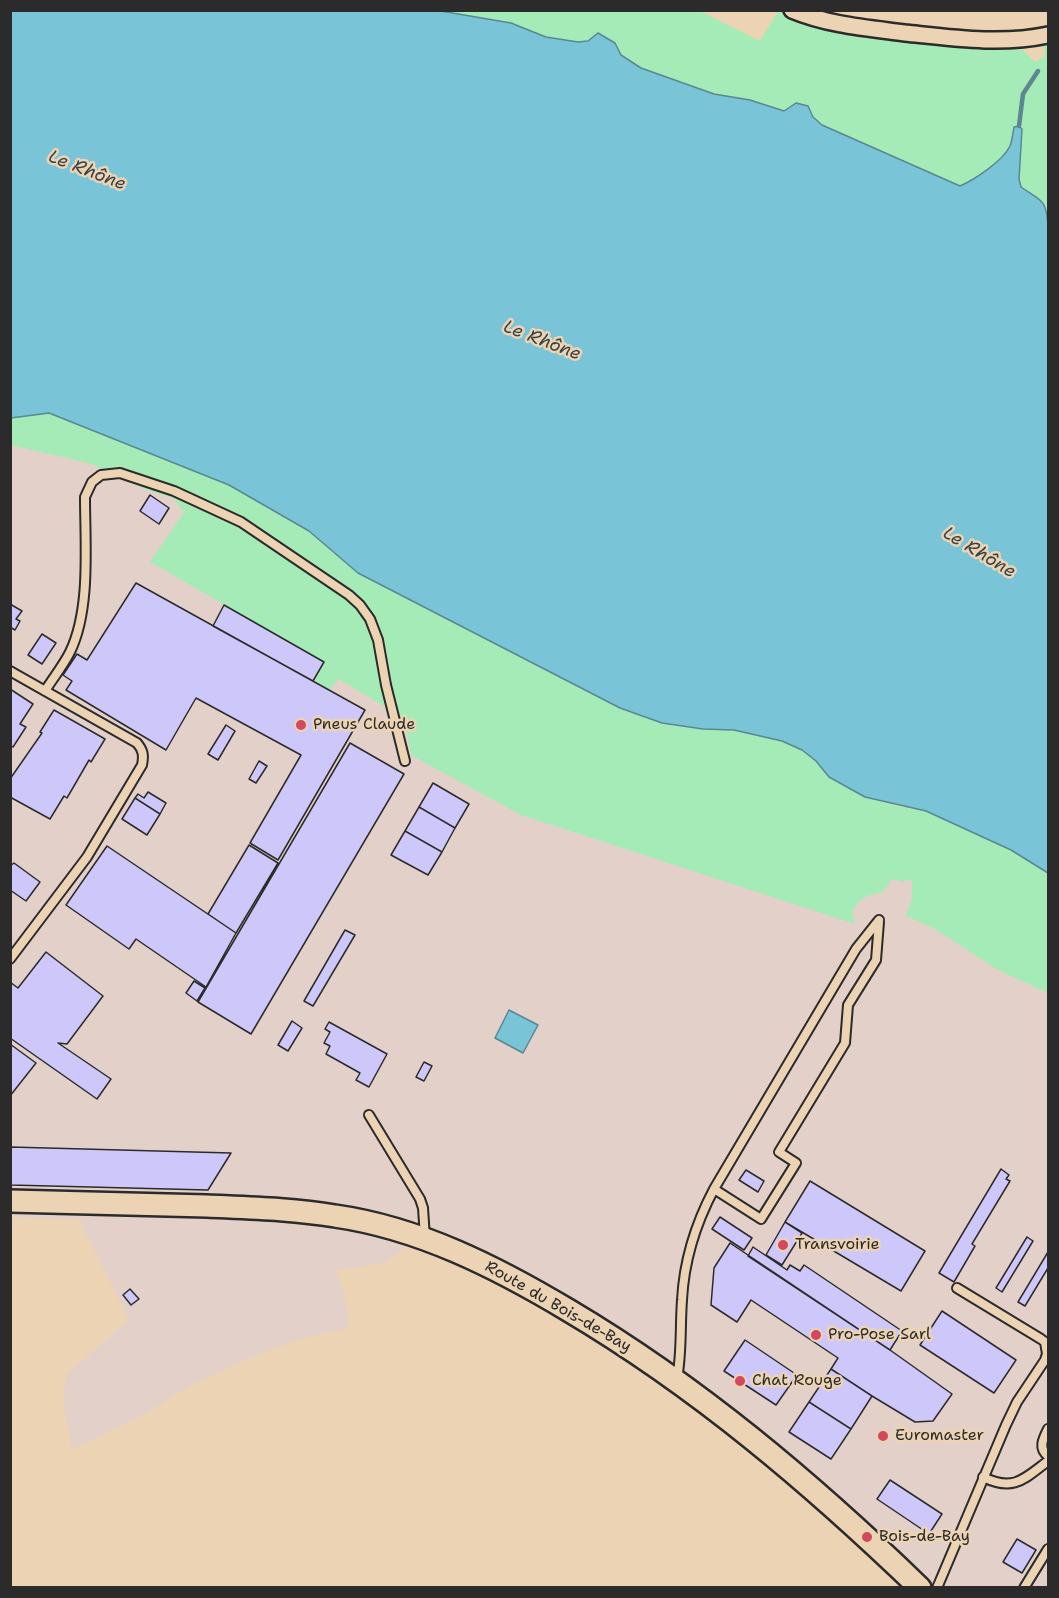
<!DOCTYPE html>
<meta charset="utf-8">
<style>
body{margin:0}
#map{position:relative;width:1059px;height:1598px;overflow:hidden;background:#ecd3b4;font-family:"Shantell Sans",sans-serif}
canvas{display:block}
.frame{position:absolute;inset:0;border:12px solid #2b2b2b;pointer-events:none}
</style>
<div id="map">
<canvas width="1059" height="1598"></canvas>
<div class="frame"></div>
</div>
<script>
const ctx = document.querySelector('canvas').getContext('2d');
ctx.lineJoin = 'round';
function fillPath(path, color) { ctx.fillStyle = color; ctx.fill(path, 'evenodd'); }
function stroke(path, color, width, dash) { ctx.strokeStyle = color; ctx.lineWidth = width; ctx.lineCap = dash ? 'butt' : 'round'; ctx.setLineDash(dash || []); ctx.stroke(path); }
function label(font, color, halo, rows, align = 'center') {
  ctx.font = font + ' "Shantell Sans",sans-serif'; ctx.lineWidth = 5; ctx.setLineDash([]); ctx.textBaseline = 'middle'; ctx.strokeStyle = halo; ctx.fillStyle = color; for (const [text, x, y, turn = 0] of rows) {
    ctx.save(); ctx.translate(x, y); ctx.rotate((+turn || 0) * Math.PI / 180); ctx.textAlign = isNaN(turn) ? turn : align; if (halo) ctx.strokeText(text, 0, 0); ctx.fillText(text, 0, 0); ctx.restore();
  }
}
const built = new Path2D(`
 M11,445L92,464L144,489L173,498L184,512L150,562L324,662L313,681L337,679L404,718L411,755L854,924L852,912L858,900L864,897L883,892L892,879L904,882L905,879L912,881V898L907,916L933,928L998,970L1048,993V1587H903L871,1555L817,1506L747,1448L666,1389L546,1311L463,1267L406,1246L388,1261L352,1269L335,1270L343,1288L349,1328L300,1339L257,1355L195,1383L136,1419L72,1449L65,1414L64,1392L67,1375L129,1319L79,1220L11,1217Z`);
const green = new Path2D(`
 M435,11H700L760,41L778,11L802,19L1010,46L1023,50L1035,62L1045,56L1044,45L1048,42V225C1046,198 1041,201 1021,187L1014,127C1013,133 1012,141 1010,147C1003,161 974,180 960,186L822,125L796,104L785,111L750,100L714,94L641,68L621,55L615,43L578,42L546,37L511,23Z
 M36,396L140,449L229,485L309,531L358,573L620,708L697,683L893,805L926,811L1011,850L1048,873V993L998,970L933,928L906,916L912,898V881L905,879L904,882L892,879L883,892C866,896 861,896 852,912L855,924L521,815L411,755L404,718L338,679L330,690L313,681L324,662L150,562L184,512L173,498L144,489L92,464L11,445V418L24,415Z`);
const water = new Path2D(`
 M435,10L511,23L546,37L578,42L588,41L598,33L615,43L621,55L641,68L714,94L750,100L784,111L796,103L808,106L813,117L822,125L960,186C974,180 1003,161 1010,146C1012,141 1013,133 1014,127L1019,126L1022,129L1019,179L1021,187C1041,201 1046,198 1048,225V873L1011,850L926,811L865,797L829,777L816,761L802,750L782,741L734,730L703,729L662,723L620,708L358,573L309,531L229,485L49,413L11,418V11Z
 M509,1010L538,1025L523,1053L495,1038Z`);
const stream = new Path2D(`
 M1019,126L1023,94L1038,71`);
const building = new Path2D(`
 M150,495L169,508L159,524L140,511Z
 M136,583L365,710L278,860L250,843L301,755L196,698L166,750L66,690L72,681L63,675L77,654L87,660Z
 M10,604L22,611L16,619L20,621L15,630L10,627Z
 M224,605L324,662L313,681L213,626Z
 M42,634L56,643L42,664L28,655Z
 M10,689L33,704L20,724L26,727L13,747L10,745Z
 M54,710L105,739L91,762L89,760L67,798L64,796L50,819L10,797V779L42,733L40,732Z
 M226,725L235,731L218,760L208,754Z
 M350,743L404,774L251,1034L198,1002Z
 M259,761L267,766L256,783L249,779Z
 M433,783L469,804L455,828L419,807Z
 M148,792L166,803L160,814L135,798L138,794L144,798Z
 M135,798L160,814L147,835L122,819Z
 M419,807L455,828L442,852L405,831Z
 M405,831L442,852L428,875L391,855Z
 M249,845L278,863L236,933L208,914Z
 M107,846L236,933L206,987L136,939L129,949L66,905Z
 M14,863L40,882L26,901L10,890V866Z
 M345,930L355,935L313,1006L304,1001Z
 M46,952L103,996L67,1044L58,1043L111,1079L97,1099L10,1038V982L18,988Z
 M194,981L205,988L197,1001L186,993Z
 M292,1021L302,1028L288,1051L278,1045Z
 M329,1022L387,1054L369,1087L356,1080L360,1073L326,1054L330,1046L324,1043L330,1032L325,1029Z
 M10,1044L36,1063L10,1096Z
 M424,1062L432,1066L424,1081L416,1077Z
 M10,1147L231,1153L208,1190L10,1185Z
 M1001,1169L1009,1175L1006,1179L1010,1181L972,1244L975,1246L954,1282L939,1273Z
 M746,1170L764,1181L758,1192L739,1180Z
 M810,1181L925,1251L901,1291L785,1222Z
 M720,1217L752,1238L744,1250L712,1229Z
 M785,1222L802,1233L782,1265L766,1255Z
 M1027,1237L1033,1241L1002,1292L996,1288Z
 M730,1243L890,1350L952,1394L933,1421L915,1422L872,1396L831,1369L838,1358L751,1300L737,1322L711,1305L714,1268Z
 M753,1247L787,1270L790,1265L800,1271L804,1265L902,1331L890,1350L748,1256Z
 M1048,1252V1268L1025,1306L1018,1302Z
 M130,1289L139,1299L131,1305L123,1295Z
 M942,1311L1016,1360L994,1393L920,1345Z
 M745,1340L797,1375L776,1405L724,1371Z
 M831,1369L872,1396L851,1429L809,1402Z
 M809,1402L851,1429L831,1459L789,1432Z
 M890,1480L942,1514L929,1534L877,1499Z
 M1017,1539L1036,1550L1022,1573L1003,1562Z`);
const lane = new Path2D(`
 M10,671L137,743C143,750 144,755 142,765L87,857L10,959
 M45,691C53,678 63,666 70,652C91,609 85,544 85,497L92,482L101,475L120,473L174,491L241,522L349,595L360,605L370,619L378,640L386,685L405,761
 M369,1115L420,1199L423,1208L425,1238
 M714,1189L761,1219L796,1163L779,1152L845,1043L848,1005L876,960L879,922
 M677,1379C682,1352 680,1327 682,1300C684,1261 696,1223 714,1189L856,949L879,920
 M1048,1429C1043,1439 1038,1448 1048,1456
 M983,1477C1014,1492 1024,1479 1048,1461
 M937,1588L1006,1425L1017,1402L1045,1360L1047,1354L1045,1342L1041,1339L957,1288
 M1024,1588L1048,1549`);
const street = new Path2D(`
 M792,10C828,25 867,28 905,33C953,38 1001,45 1048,35`);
const secondary = new Path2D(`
 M10,1201C76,1203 141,1204 207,1206C250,1208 293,1209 335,1216C419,1228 496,1267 568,1310C698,1387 811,1483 920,1588`);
const markers = [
 [301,725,6,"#d1495b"],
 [783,1245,6,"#d1495b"],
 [816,1335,6,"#d1495b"],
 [740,1381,6,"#d1495b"],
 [883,1436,6,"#d1495b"],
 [867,1537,6,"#d1495b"]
];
const poiNames = [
 ["Pneus Claude",313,725],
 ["Transvoirie",795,1245],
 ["Pro-Pose Sarl",828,1335],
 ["Chat Rouge",752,1381],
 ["Euromaster",895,1436],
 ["Bois-de-Bay",879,1537]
];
const streetNames = [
 ["Route du Bois-de-Bay",558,1307,30]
];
const waterNames = [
 ["Le Rhône",87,171,21],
 ["Le Rhône",542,341,21],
 ["Le Rhône",979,553,31]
];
fillPath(built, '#e3d0c9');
fillPath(green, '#a5ebb7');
fillPath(water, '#79c5d7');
stroke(water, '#5a8792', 1.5);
stroke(stream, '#5a8792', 4.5);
fillPath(building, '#cec8fa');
stroke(building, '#2b2b2b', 1.5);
stroke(lane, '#2b2b2b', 12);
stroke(street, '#2b2b2b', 20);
stroke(secondary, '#2b2b2b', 26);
stroke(lane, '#ecd3b4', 8);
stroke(street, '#ecd3b4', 15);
stroke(secondary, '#ecd3b4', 21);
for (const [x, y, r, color] of markers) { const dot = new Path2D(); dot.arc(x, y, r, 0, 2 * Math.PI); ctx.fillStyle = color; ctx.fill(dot); stroke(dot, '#ecd3b4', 2); }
label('16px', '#2b2b2b', '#ecd3b4', poiNames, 'left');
label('16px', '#2b2b2b', '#ecd3b4', streetNames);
label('italic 18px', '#374245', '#ecd3b4', waterNames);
</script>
